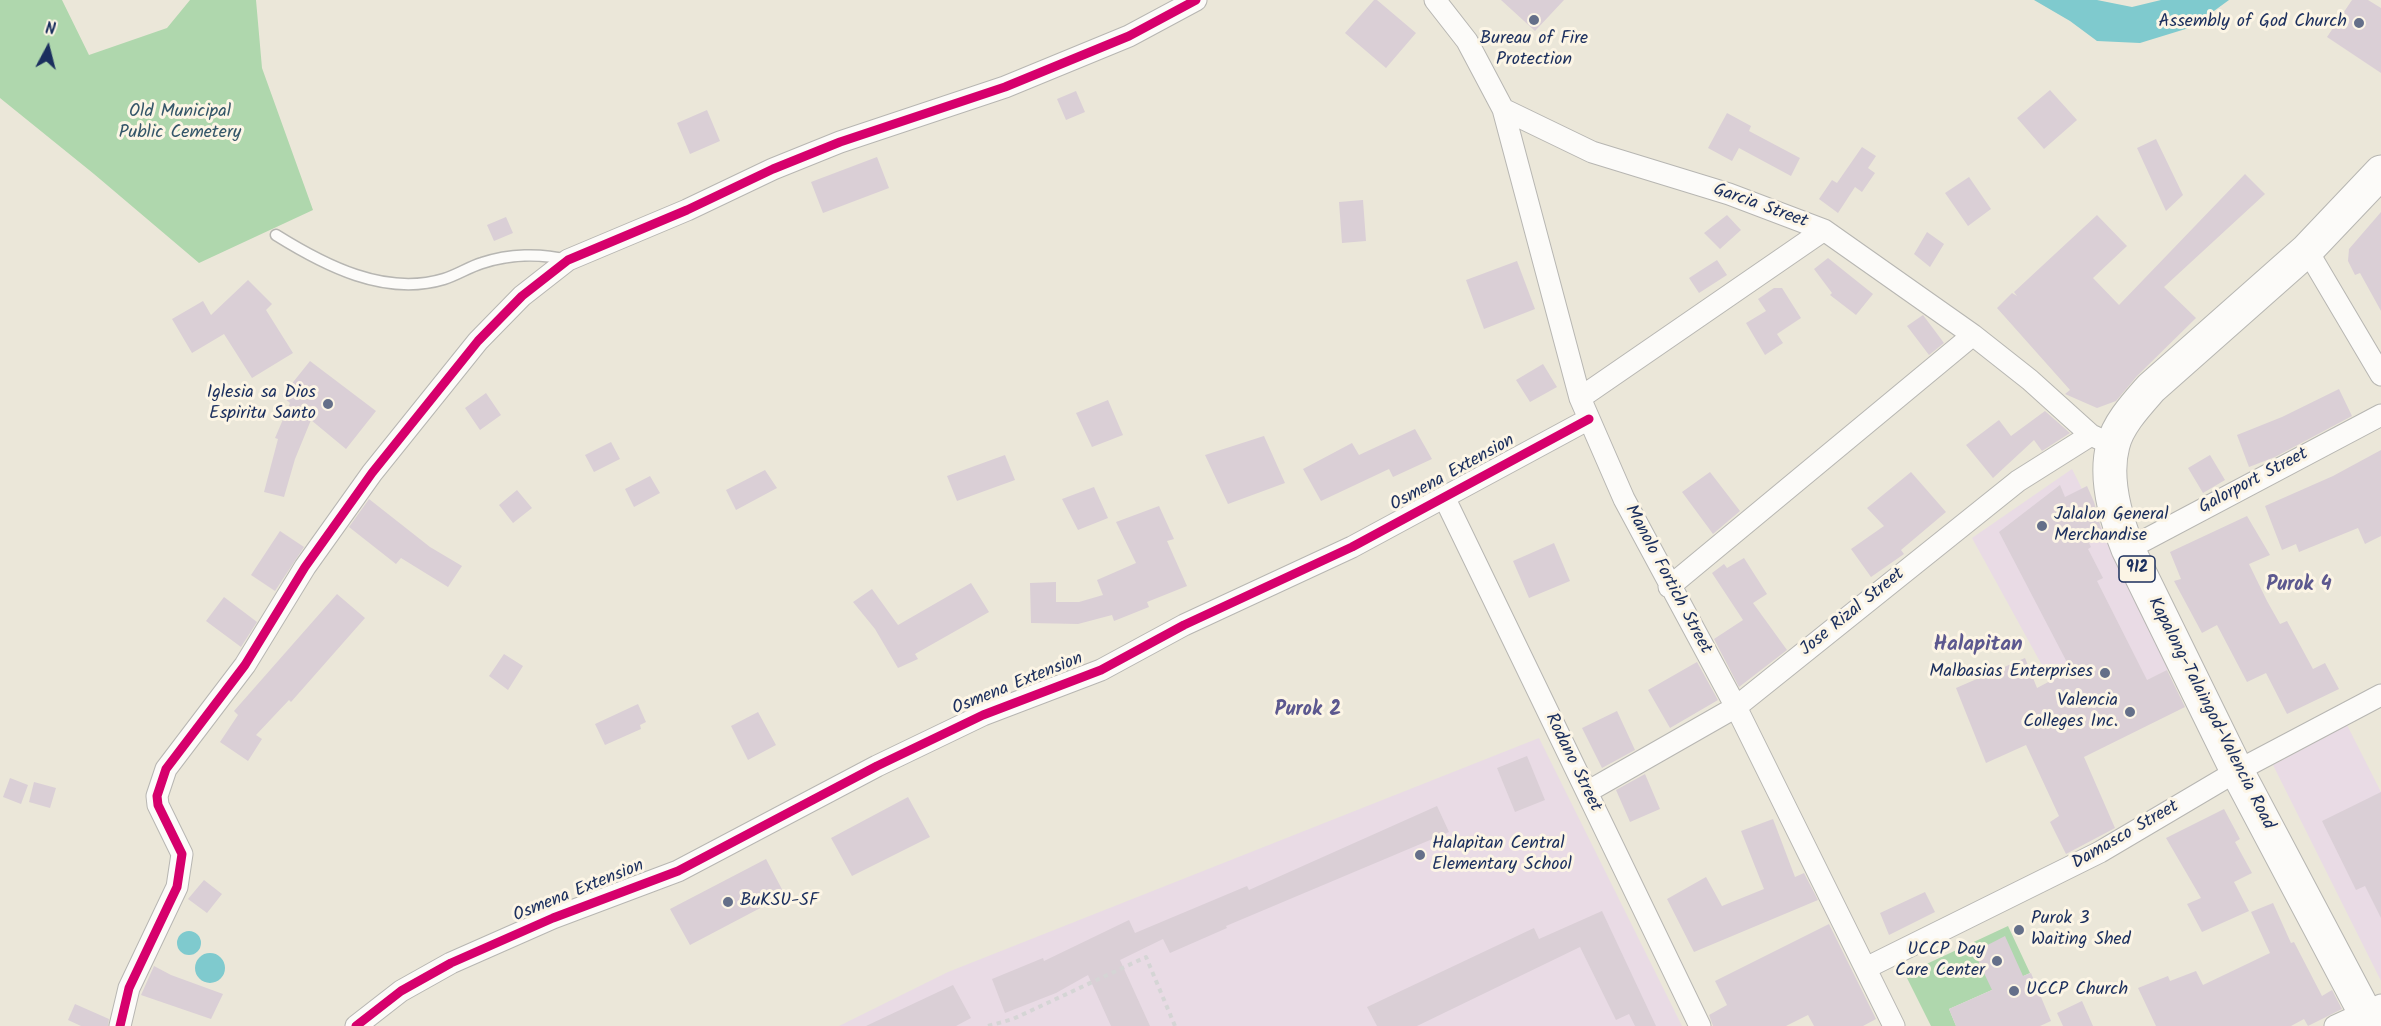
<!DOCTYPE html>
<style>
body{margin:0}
#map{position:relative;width:2381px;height:1026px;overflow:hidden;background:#ebe7d9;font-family:Kalam,sans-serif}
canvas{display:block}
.north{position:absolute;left:18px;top:18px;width:60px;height:60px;-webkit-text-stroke:4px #fcf5e5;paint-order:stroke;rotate:7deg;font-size:16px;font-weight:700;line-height:24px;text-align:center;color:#1b2f5e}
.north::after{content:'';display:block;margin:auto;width:21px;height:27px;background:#1b2f5e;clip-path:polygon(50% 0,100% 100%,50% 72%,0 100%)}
</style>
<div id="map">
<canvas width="2381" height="1026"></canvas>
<div class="north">N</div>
</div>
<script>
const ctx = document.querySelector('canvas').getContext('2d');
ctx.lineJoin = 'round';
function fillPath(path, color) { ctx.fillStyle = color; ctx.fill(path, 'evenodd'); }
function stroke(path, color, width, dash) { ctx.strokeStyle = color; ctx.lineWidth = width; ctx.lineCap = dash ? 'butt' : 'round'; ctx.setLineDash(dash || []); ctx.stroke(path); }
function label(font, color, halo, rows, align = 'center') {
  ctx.font = font + ' Kalam,sans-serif'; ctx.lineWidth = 6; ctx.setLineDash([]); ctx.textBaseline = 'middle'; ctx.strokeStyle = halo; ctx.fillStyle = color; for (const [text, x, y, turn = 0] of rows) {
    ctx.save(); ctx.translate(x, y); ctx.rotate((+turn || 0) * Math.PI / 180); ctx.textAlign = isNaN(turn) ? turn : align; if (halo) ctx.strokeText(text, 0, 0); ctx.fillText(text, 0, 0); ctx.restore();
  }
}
const built = new Path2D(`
 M2072,469L2172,668L2071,718L1972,538Z
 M2347,725L2381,792V981L2273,765Z
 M1539,738L1682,1026H839L948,972Z`);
const green = new Path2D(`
 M0,0H62L89,55L167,28L190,0H256L262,68L313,210L199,263L94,174L0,98Z
 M2008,926L2030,973L1949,1009L1956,1026H1931L1905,974Z`);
const water = new Path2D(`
 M2034,0H2097L2132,7L2161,0H2229L2192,27L2140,43L2097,41L2070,21Z
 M177 943a12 12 0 1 1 24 0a12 12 0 1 1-24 0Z
 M195 968a15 15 0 1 1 30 0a15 15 0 1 1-30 0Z`);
const building = new Path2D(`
 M1374,0H1377L1416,33L1386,68L1345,33Z
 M1501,0H1564L1535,31Z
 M2352,0H2368L2381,8V73L2327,37Z
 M2050,90L2077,120L2044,149L2017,118Z
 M1076,91L1085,112L1066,120L1057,99Z
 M707,110L720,141L690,154L677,123Z
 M1727,113L1751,126L1749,131L1800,158L1791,176L1739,148L1732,161L1708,148Z
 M2156,139L2183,195L2166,211L2137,148Z
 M1862,147L1876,156L1868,168L1875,173L1862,192L1855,187L1838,213L1819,199L1832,180L1837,183Z
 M877,157L889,188L823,213L811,182Z
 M2245,174L2265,194L2164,287L2196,318L2137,376L2116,401L2097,408L2065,394L2070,390L1997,308L2012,293L2017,296L2014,292L2097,215L2127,246L2093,278L2119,305Z
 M1969,177L1991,209L1968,226L1945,193Z
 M1363,200L1366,241L1342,243L1339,202Z
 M2381,212V311L2360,273L2355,275L2348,261L2349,249Z
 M1727,215L1741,230L1720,249L1704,233Z
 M506,217L513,233L494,241L487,225Z
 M1927,232L1944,244L1930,267L1914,254Z
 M1828,258L1873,294L1856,315L1830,295L1832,293L1814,269Z
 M1717,260L1727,275L1699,293L1689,278Z
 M1517,261L1535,309L1484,329L1466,280Z
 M248,280L272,304L266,310L293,353L252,378L224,334L192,353L172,319L203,301L211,315Z
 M1774,288H1782L1801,318L1777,334L1783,343L1765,355L1746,323L1766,311L1758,299Z
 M1923,315L1944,343L1929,355L1907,326Z
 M310,361L376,411L346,449L311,420L295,459L284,497L264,492L278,439L275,438L290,403L282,396Z
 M1543,364L1557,387L1530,402L1516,380Z
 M2339,389L2352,416L2275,457L2249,467L2237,435L2282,417Z
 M486,393L501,415L480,430L465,408Z
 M1108,400L1123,435L1092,447L1076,413Z
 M2045,411L2070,433L2042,451L2034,440L1993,478L1966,445L1999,420L2011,436Z
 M1415,429L1432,459L1393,477L1389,469L1321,501L1303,469L1352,443L1359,455Z
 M1264,436L1285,483L1228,504L1205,455Z
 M611,442L620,459L594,472L585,455Z
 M2381,450V536L2365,544L2358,528L2299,552L2296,544L2282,550L2265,506L2333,476Z
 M1005,455L1015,480L957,501L947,476Z
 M2210,455L2225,480L2203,493L2188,468Z
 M765,470L777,488L736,510L726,490Z
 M1710,472L1740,511L1713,534L1682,492Z
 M1911,472L1946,512L1901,550L1904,554L1871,577L1851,549L1884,526L1867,508Z
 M650,476L660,493L634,507L625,489Z
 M2060,485L2065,497L2087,486L2094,502L2103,536L2089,543L2091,547L2088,549L2103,578L2097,581L2147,680L2167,670L2185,707L2084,757L2115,828L2066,854L2050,822L2059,816L2026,745L1986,763L1956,688L2025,658L2037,688L2071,670L1999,532Z
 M1094,487L1108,518L1078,530L1062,499Z
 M517,490L532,508L513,523L499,505Z
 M369,499L430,547L462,566L448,587L401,558L396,564L349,527Z
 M1159,506L1174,539L1167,541L1187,586L1147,602L1149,607L1114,621L1112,615L1078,624L1031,623L1030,583L1056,582V602H1079L1103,595L1097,580L1136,563L1116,522Z
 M2247,516L2270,555L2249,564L2267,601L2280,624L2287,621L2313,669L2325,663L2339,689L2287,714L2266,673L2247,682L2217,625L2202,633L2174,581L2181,579L2170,552Z
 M280,531L304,547L275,591L251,575Z
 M1554,543L1570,581L1529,598L1513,561Z
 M1744,558L1767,594L1753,603L1787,650L1739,687L1714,639L1743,620L1712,573L1724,564L1727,568Z
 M971,583L989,612L915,654L918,659L898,668L875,629L853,602L872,589L898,625Z
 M337,594L365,618L291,702L289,700L256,735L262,739L248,761L220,742L238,715L234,711Z
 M224,597L257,622L241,647L206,621Z
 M504,654L523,666L508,690L489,676Z
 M1697,662L1718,700L1670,728L1648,690Z
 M638,704L646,722L640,725L641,729L605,745L595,724Z
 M1617,711L1635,750L1602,768L1582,728Z
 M758,712L776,745L748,760L731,726Z
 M1527,756L1545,800L1515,812L1497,768Z
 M1645,774L1660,809L1630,822L1616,790Z
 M10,778L28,785L21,804L3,797Z
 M34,782L56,788L50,808L29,802Z
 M2381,792V918L2365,886L2356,890L2322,821Z
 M908,797L930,837L852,876L831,838Z
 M1437,806L1449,832L1226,926L1227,928L1170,953L1163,939L1120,960L1150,1026H1111L1088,975L1056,993L1005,1013L992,979L1043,958L1044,961L1129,920L1135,933L1247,886L1249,890Z
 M2224,809L2240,839L2235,842L2252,873L2234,882L2249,911L2202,932L2187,904L2201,898L2166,838Z
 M1773,819L1795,877L1804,873L1818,900L1694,952L1667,899L1706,877L1722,906L1764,889L1741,831Z
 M766,859L785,895L690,945L670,909Z
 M204,880L222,894L207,913L188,899Z
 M1925,892L1935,912L1889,935L1880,913Z
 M2273,903L2291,943L2294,942L2322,996L2332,990L2342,1009L2308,1026L2304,1019L2291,1026H2156L2138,988L2168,976L2170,981L2196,971L2203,985L2270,953L2251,912Z
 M1602,911L1656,1026H1635L1629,1014L1616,1020L1580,947L1417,1026H1377L1367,1007L1534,928L1539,939Z
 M1829,924L1876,1019L1863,1026H1814L1808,1015L1786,1026H1713L1709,1015L1727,1005L1715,981Z
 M2005,936L2023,976L2031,973L2051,1021L2040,1026H1956L1949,1009L1992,990L1974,952Z
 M154,966L171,975L223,994L211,1019L141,995Z
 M953,985L971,1018L956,1026H866Z
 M2082,1001L2093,1026H2063L2057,1013Z
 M75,1004L109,1019L108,1026H81L68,1020Z`);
const path = new Path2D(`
 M988,1026L1013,1019L1146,957L1175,1026`);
const lane = new Path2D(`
 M276,235C324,265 385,297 444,279C457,275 469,267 482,263C509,254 540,253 568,260`);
const street = new Path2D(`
 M1435,0L1467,41L1503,109L1592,152L1729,194L1824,230L1973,335L2030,380L2091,435
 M1503,109L1580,398L1624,499L1736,707L1894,1026
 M2307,250L2381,375
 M1580,398L1824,230
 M1445,499L1700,1026
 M2128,549L2381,415
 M1669,587L1973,335
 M1587,792L1736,707L2018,481L2091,435L2104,441
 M1866,968L2100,852L2237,771L2381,695
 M120,1026L129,988L177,887L182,854L158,805L157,796L166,769L245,665L305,567L372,473L478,341L522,296L568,260L687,210L773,169L840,142L1005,87L1129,36L1196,0
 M356,1026L401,991L451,963L553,918L678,871L877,766L983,715L1101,670L1184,625L1352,547L1589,419
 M2335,1026L2381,1005`);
const highway = new Path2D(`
 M2372,1026L2237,771L2128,549C2116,519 2104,478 2113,445C2118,424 2137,404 2151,388L2307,250L2381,172`);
const cycleway = new Path2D(`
 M120,1026L129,988L177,887L182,854L158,805L157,796L166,769L245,665L305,567L372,473L478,341L522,296L568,260L687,210L773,169L840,142L1005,87L1129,36L1196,0
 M356,1026L401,991L451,963L553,918L678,871L877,766L983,715L1101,670L1184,625L1352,547L1589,419`);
const markers = [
 [1534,20,6,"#646f89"],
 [2359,23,6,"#646f89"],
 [328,404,6,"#646f89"],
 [2042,526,6,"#646f89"],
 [2105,673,6,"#646f89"],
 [2130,712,6,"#646f89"],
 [1420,855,6,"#646f89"],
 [728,902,6,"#646f89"],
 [2019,930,6,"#646f89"],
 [1997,961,6,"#646f89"],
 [2014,991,6,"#646f89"]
];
const shields = [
 [2137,569,36]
];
const shieldNames = [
 ["912",2137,569]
];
const poiNames = [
 ["Assembly of God Church",2347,23],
 ["Bureau of Fire",1534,40,"center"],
 ["Protection",1534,61,"center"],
 ["Iglesia sa Dios",316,394],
 ["Espiritu Santo",316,415],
 ["Jalalon General",2054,516,"left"],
 ["Merchandise",2054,537,"left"],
 ["Malbasias Enterprises",2093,673],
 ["Valencia",2118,702],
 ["Colleges Inc.",2118,723],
 ["Halapitan Central",1432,845,"left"],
 ["Elementary School",1432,866,"left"],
 ["BuKSU-SF",740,902,"left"],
 ["Purok 3",2031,920,"left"],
 ["Waiting Shed",2031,941,"left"],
 ["UCCP Day",1985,951],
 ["Care Center",1985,972],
 ["UCCP Church",2026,991,"left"]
];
const parkNames = [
 ["Old Municipal",180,113],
 ["Public Cemetery",180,134]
];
const streetNames = [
 ["Garcia Street",1760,207,20],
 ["Osmena Extension",1453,474,-29],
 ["Galorport Street",2254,482,-28],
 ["Manolo Fortich Street",1667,580,62],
 ["Jose Rizal Street",1853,613,-39],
 ["Osmena Extension",1018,685,-22],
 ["Kapalong-Talaingod-Valencia Road",2210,714,63],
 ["Rodano Street",1572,763,64],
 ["Damasco Street",2126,836,-30],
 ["Osmena Extension",579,892,-22]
];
const neighbourhoodNames = [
 ["Purok 4",2299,587],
 ["Purok 2",1308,712]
];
const quarterNames = [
 ["Halapitan",1978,646]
];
fillPath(built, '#e9dbe5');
fillPath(green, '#afd7ad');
fillPath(water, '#7fcace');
fillPath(building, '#dacfd6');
stroke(lane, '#b7b6b2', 13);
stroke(street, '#b7b6b2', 23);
stroke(highway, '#b7b6b2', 35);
stroke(path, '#d5d5d5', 4, [4.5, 4.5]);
stroke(lane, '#fcfbf9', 10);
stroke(street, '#fcfbf9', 21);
stroke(highway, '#fcfbf9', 33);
stroke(cycleway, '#d6006c', 9);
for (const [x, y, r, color] of markers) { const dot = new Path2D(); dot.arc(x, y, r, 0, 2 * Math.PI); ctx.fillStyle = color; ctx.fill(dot); stroke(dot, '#fcf5e5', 2); }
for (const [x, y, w] of shields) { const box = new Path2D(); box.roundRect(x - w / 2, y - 13, w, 26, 4.5); ctx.fillStyle = '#fcf5e5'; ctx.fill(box); stroke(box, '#1b2f5e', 1.5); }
label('bold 16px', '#1b2f5e', null, shieldNames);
label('18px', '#1b2f5e', '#fcf5e5', poiNames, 'right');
label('18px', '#345669', '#fcf5e5', parkNames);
label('18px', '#1b2f5e', '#fcf5e5', streetNames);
label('bold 20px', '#5c588f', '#fcf5e5', neighbourhoodNames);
label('bold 21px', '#5c588f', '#fcf5e5', quarterNames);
</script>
